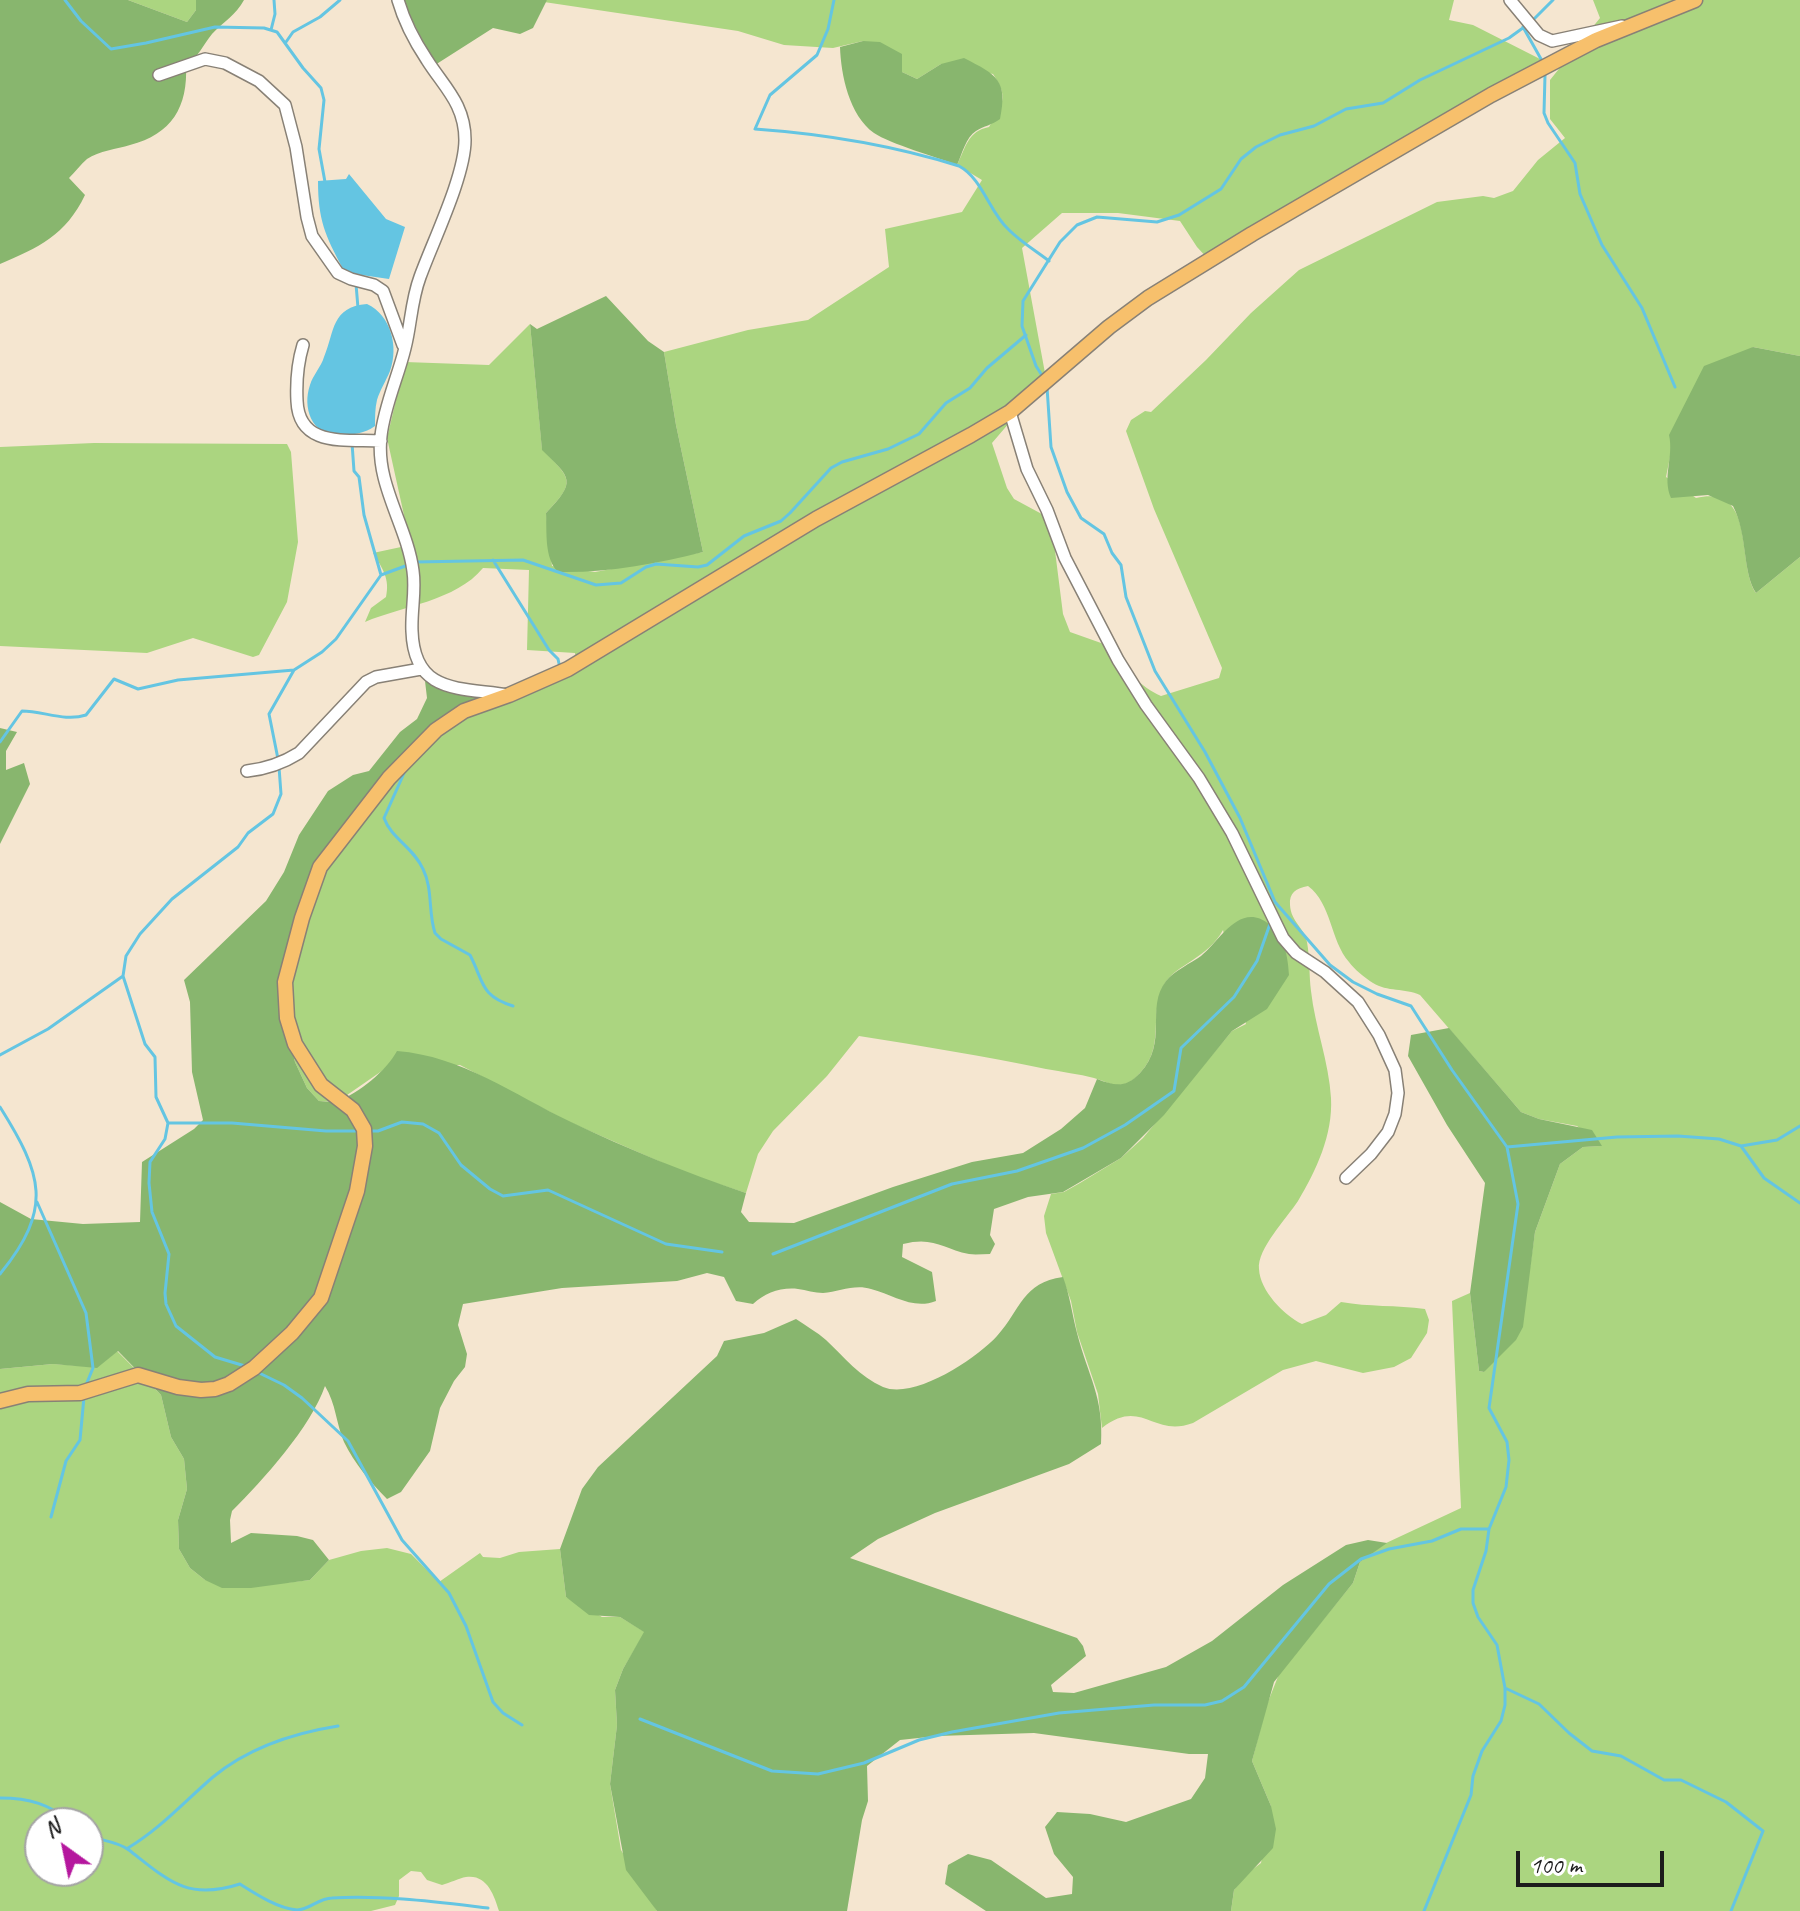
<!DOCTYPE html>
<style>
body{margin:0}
#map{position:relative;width:1800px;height:1911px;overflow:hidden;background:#f5e6d0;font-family:Caveat,sans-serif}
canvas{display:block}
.north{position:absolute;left:24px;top:1807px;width:80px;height:80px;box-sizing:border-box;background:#fff;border:2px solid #a4a4a4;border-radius:50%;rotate:327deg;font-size:22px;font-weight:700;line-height:32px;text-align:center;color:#1c1c1c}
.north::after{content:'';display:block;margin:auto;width:28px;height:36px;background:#b5179e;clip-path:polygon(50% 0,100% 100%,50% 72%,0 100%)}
.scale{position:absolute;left:1516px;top:1851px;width:148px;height:36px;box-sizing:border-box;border:4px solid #1c1c1c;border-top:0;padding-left:10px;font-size:24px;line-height:28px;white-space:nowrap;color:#1c1c1c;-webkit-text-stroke:6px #fff;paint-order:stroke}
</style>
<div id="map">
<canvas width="1800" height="1911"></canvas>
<div class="north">N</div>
<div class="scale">100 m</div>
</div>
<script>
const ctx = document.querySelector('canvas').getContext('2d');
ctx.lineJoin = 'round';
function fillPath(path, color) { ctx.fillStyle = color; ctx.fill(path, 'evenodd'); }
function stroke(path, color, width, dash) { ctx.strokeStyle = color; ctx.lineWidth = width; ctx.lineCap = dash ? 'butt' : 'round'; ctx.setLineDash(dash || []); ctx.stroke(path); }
const green = new Path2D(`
 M128,0H196V10L187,22Z
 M547,0H1454L1449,20L1473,25L1542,60L1545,68L1209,260L1197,247L1180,221L1118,213H1062L1022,248L1047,384L1028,401L992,443L1007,488L1014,499L1051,519L1063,614L1070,632L1118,649C1125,671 1141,687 1161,696L1219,678L1222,668L1154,509L1126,431L1131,420L1145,411L1151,412L1206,360L1251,313L1299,270L1437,202L1483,196L1494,198L1513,191L1538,160L1565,138L1550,119V80L1600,18L1593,0H1800V356L1753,347L1672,447L1666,477L1696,498C1757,483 1736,564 1756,593L1800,557V1911H1231L1234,1890L1244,1876L1261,1863L1271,1806L1252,1761L1266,1707L1279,1674L1353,1583L1360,1562L1384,1544L1461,1508L1452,1301L1470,1293L1479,1371L1484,1372L1530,1267L1535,1232L1560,1164L1583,1147L1601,1146L1577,1126L1539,1119L1521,1112L1420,995C1405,988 1387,992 1373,983C1365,978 1354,969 1349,962C1330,940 1332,904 1308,886C1296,888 1289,893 1290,905C1291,922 1304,927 1307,942C1310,959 1309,975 1311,991C1315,1027 1329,1062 1331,1098C1333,1135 1316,1171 1298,1201C1287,1218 1257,1249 1259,1269C1260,1291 1284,1315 1302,1324L1326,1315L1341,1302C1369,1307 1396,1305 1425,1309L1429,1320L1427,1333L1411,1358L1394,1367L1363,1373L1316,1361L1283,1370L1193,1423C1152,1438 1142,1397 1102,1428L1098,1394L1077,1332L1071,1301L1046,1233L1044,1216L1051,1194L1064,1192L1080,1183L1121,1158L1143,1138L1232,1031L1246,1024L1223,930C1208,958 1176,965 1165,983C1147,1014 1167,1046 1139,1074C1133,1081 1126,1085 1118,1085C1110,1085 1102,1080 1094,1078C1079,1074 1062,1072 1046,1069C984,1056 922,1046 859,1036L827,1076L773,1131L758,1154L746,1193L688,1174L567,1121L460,1065L389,1066L337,1102L319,1101L307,1088L295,1062L289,1038L290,955L330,850L435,729L578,669L575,653L527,650L529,570L483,568C456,601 402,606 365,622L371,608L386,597C390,579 383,569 373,553L401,547L409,538L387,438L405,362L489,365L530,324L542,449C571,479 577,481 546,513L552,566L595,572L703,552L676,425L664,352L748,330L808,320L889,267L885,229L962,212L982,180L957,165C966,147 968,131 989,127C1003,103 1009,98 993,74L941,64L917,79L902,72L863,41L833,48L784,45L738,31L544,2Z
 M94,443L287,444L291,452L298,542L287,602L259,655L253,657L193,638L147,653L0,646V447Z
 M117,1351L161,1395L171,1437L184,1459L187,1489L178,1520L179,1549L190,1568L205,1580L284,1583L310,1580L329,1560L361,1551L387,1548L411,1554L439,1582L480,1553L483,1557L500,1558L519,1552L560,1549L566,1597L602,1617H620L645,1632L623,1669L615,1690L617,1725L610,1784L621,1850L657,1911H499C494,1895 487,1874 466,1877C459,1878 450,1883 442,1885L427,1880L421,1872L411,1871L399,1880V1896L395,1905L371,1911H0V1369L53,1364L97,1367ZM40,1823H88V1871H40Z`);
const forest = new Path2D(`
 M0,0H128L187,22L196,10V0H244C236,15 223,22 212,34C203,45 198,58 186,65C188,107 172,134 130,145C117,149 99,151 87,159C81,164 75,172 69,178L85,195C66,235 38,248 0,264Z
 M402,0H547L533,28L520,34L493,28L435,65Z
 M863,41L880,42L902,54V72L917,79L941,64L964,58C997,75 1008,80 1000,119C992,125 984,126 976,131C966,137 962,154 957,165C937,157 890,144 874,133C849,115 841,75 840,47Z
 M606,296L648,341L664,352L676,425L703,552C655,564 608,573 558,572C544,558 547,532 546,513C577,481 571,478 542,450L530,324L537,329Z
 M1753,347L1800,356V557L1756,593C1742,572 1748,535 1733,506L1708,495L1671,498C1662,477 1674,457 1669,435L1704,366Z
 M425,681L446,690L504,696L435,729L330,850L292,933L289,1038L295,1062L307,1088L319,1101C325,1101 333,1103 338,1101C359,1093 387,1070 397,1051C462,1056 514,1095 571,1122C628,1149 686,1173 746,1193L741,1212L749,1222L794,1223L893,1187L972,1162L1023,1153L1061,1129L1085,1108L1097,1079C1115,1086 1126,1088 1140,1073C1169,1042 1145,1008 1166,981C1174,971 1191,963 1201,956C1220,941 1240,900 1270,925C1285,937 1288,958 1289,975L1267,1009L1232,1031L1164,1115L1121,1158L1063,1192L1028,1197L994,1209L990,1235L995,1244L990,1254C983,1254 975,1255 969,1254C943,1249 934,1236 903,1244L902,1257L932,1272L936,1301C913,1310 894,1295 871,1289C854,1284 839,1292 823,1293C815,1293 806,1290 798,1289C781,1287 765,1293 753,1304L736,1301L724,1277L707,1273L677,1281L562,1288L463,1304L458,1325L467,1354L465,1367L454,1381L440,1408L430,1451L401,1492L387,1499C371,1483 354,1463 344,1442C336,1423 336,1404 325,1386C311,1427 263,1480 232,1511L230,1520L231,1543L251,1533L297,1536L313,1540L329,1560L310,1580L251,1588H222L205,1580L190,1568L179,1549L178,1520L187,1489L184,1459L171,1437L161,1395L118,1351L97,1368L53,1364L0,1369V1202L31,1219L83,1224L140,1222L142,1162L194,1129L203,1120L192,1072L190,1002L184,980L266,901L284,872L299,835L328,791L353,775L369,771L400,732L417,719L427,698Z
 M0,728L17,732L6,751V770L24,763L30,784L0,844Z
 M1449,1028L1521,1112L1539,1119L1592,1130L1602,1146L1583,1147L1560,1164L1535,1232L1523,1327L1516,1340L1484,1372L1479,1371L1470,1293L1485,1183L1447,1125L1408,1056L1411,1035Z
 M1063,1277C1070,1296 1072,1314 1077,1333C1088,1376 1104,1397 1101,1444L1069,1464L935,1513L878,1539L850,1558L1077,1638L1083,1646L1086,1656L1051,1685L1053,1692L1074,1693L1166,1667L1212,1641L1283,1585L1346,1545L1368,1540L1387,1543L1360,1562L1353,1583L1274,1682L1252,1761L1271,1806L1276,1829L1273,1848L1234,1890L1231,1911H986L945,1884L948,1865L968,1854L991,1860L1046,1898L1072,1894L1073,1877L1054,1854L1045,1827L1057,1812L1090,1814L1126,1822L1191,1799L1205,1778L1208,1754H1189L1034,1733L937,1736L900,1740L867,1766L868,1801L862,1820L847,1911H657L626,1870L610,1784L617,1725L615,1690L623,1669L644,1632L620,1617L589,1615L566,1597L560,1549L582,1489L598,1467L717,1356L724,1341L764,1333L796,1319C806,1326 817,1332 826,1340C844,1357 860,1377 883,1387C914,1400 976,1359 997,1336C1022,1308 1022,1283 1063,1277Z`);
const water = new Path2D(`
 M349,174L386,219L405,227L389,279L348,273L343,269C325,235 318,220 318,181L346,179Z
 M367,304C391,315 399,347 390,371C386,381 380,390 377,400C375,408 375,417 375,426C364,434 352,435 339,435C312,436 302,408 310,385C313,375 321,367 324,357C335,331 331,307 367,304Z`);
const stream = new Path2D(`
 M65,0L81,21L111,49L146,43L215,27L264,28L277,32L303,68L321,88L324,100L319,149L325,182
 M834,0L828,29L817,55L770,95L755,129C825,134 892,145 959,166C983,179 989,212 1009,230C1021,242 1036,251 1049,261
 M1533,20L1553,0
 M1523,27L1541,59
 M271,30L275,14L274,0
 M286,42L293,32L320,17L340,0
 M1545,75L1544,113L1548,123L1575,163L1580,194L1602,245L1642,308L1675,387
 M356,284L358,308
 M1043,377L1036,366L1022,326L1023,301L1060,242L1077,225L1097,217L1157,222L1179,215L1221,189L1241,159L1256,147L1280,135L1314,126L1346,109L1383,103L1420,80L1509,38L1527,25
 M1047,387L1051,447L1067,492L1081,518L1104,534L1112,553L1121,565L1126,597L1155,671L1205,752L1240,818L1275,902L1330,965L1353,982L1377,994L1411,1006L1452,1070L1507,1147L1518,1204L1489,1408L1507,1442L1509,1460L1506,1487L1489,1529L1486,1551L1473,1590V1603L1478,1617L1497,1645L1505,1688V1705L1501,1721L1482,1751L1473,1776L1471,1795L1424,1911
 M352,443L354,471L359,477L364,515L381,575
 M493,560L549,650L558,659L560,668
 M415,562L523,560L596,585L621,583L646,567L656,564L698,567L707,565L744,536L781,521L790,513L831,468L842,462L888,449L919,434L946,403L970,388L987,368L1026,335
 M0,742L22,711C43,711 65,722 86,715L114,679L138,689L178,680L294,670
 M278,759L269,714L294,670L322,652L336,639L381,575L408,565
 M405,771L384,818C391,838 414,848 423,869C433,889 428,912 435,933L441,939L470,955C484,982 480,996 513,1006
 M0,1055L48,1029L123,976
 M0,1107C42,1174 54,1208 0,1274
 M168,1123H232L326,1131H359
 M371,1131H378L402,1122L423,1124L439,1133L461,1165L490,1189L503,1196L548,1190L666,1244L722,1252
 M1741,1146L1764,1178L1800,1203
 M1507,1147L1617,1137L1678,1136L1719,1139L1741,1146L1777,1140L1800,1126
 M37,1202L86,1313L93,1368L86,1385
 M773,1254L952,1184L1017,1171L1083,1148L1125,1125L1174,1091L1181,1048L1234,997L1257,961L1271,921
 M245,1366L215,1357L176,1326L166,1304L165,1293L169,1254L152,1212L149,1183L150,1162L165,1139L168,1123L156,1097L155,1057L145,1044L123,976L126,956L140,934L172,899L238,847L248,833L273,814L281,794L279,767
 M255,1371L284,1385L302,1398L348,1441L402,1540L449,1593L466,1626L493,1702L503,1713L522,1725
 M51,1517L66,1461L80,1440L84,1397
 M1505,1688L1539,1704L1569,1733L1592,1751L1621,1756L1664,1780H1681L1726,1802L1763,1831L1731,1911
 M640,1719L772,1771L818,1774L864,1763L919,1740L952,1732L1059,1713L1154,1705H1205L1222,1701L1244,1687L1329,1584L1361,1559L1389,1549L1432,1541L1461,1529H1489
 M0,1798C29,1798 50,1804 72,1823
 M88,1836C100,1840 119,1842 129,1850C169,1881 187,1901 240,1884C256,1894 277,1908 297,1910C309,1910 319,1898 332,1898C383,1895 436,1902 488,1908
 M128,1848C160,1829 185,1801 213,1777C248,1748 294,1733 338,1726`);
const minor = new Path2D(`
 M398,0C404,21 415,42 427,60C444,87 465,104 465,140C465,176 433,241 420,277C411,301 411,325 405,348C398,377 384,407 381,436C375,484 407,525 413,571C416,591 411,611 412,631C414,695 461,687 509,695
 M1510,0L1539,35L1552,41L1622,26
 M159,75L205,59L225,63L259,81L285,105L296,147L307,217L312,236L338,273L351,279L374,285L383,291L403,345
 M303,345C297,365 296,381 297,401C299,448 346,439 381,441
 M1010,412L1027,469L1047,510L1065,558L1118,660L1146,705L1199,778L1232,833L1283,938L1296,953L1325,972L1358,1002L1379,1035L1395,1070L1398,1093L1395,1114L1388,1132L1371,1154L1346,1178
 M247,771C266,769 283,763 299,753L366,682L376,677L421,669`);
const major = new Path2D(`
 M0,1401L28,1394L80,1393L138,1375L178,1387L201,1390L215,1389L229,1384L254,1368L292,1333L321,1298L357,1191L365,1146L364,1129L353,1110L321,1085L295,1044L287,1018L285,982L302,918L320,867L389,778L436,730L464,711L509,695L568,669L816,519L971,435L1010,412L1109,327L1148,298L1252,234L1491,95L1596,40L1695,0`);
fillPath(green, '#abd580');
fillPath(forest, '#88b66e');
fillPath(water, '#64c5e2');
stroke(stream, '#64c5e2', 3);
stroke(minor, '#888176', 14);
stroke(major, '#888176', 17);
stroke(minor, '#fff', 11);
stroke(major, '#f7c06c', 14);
</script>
